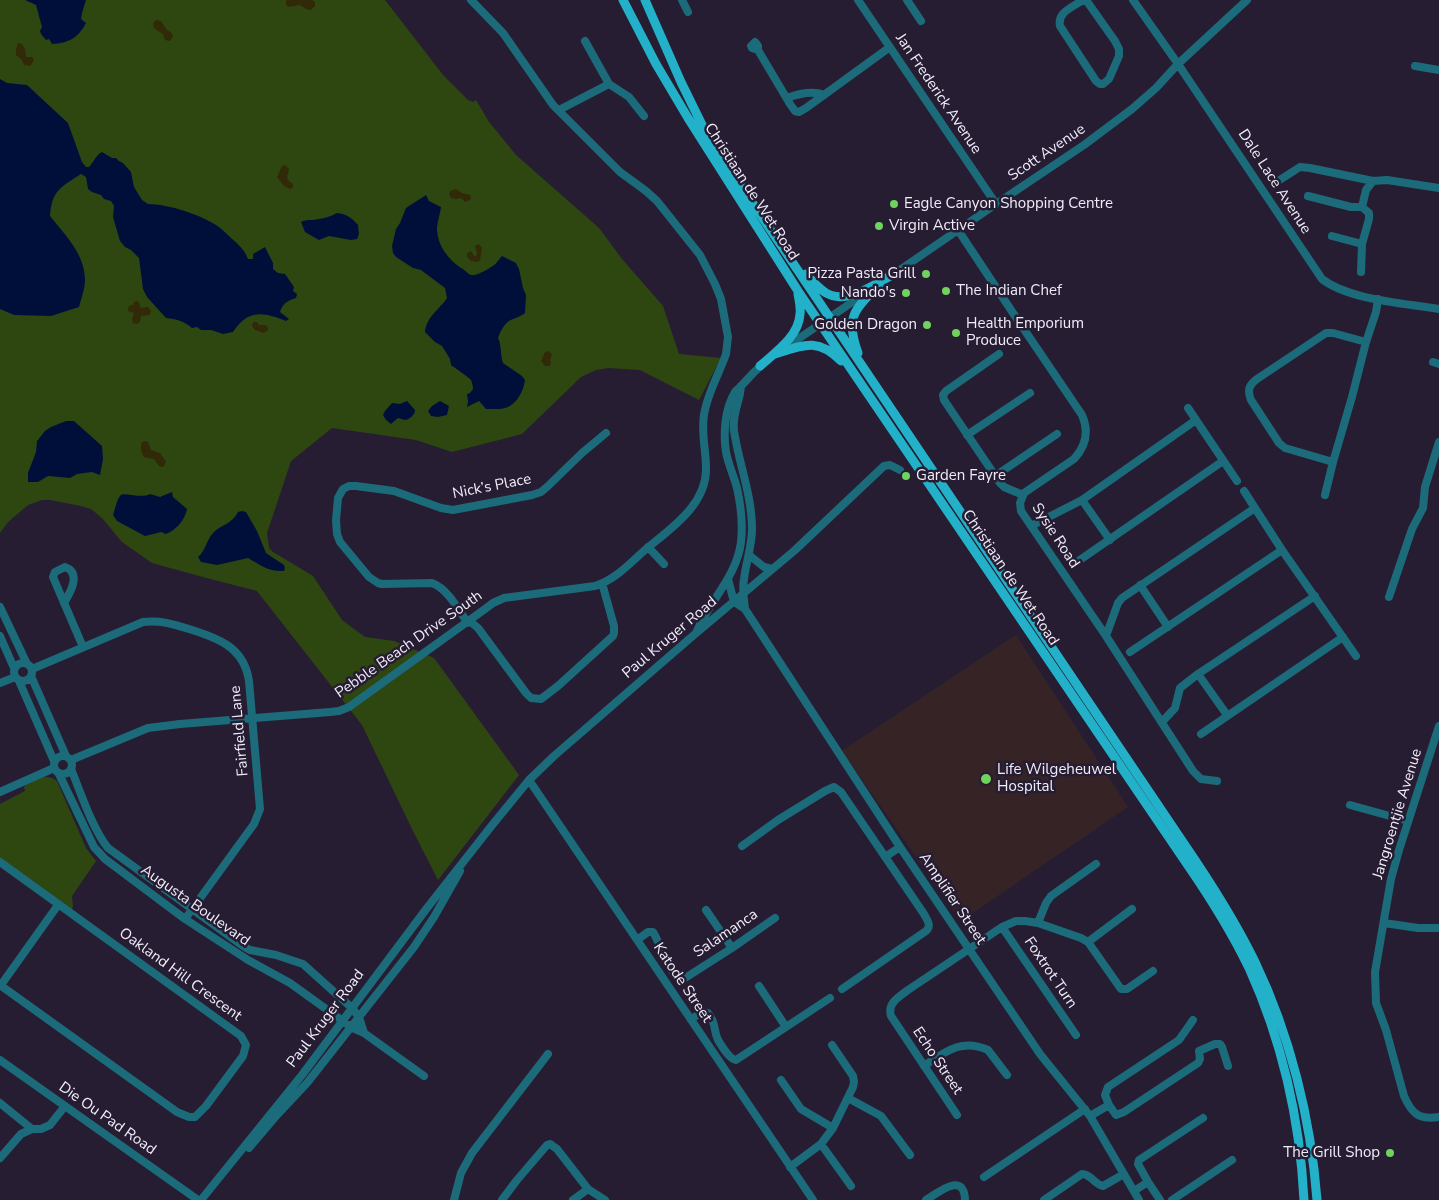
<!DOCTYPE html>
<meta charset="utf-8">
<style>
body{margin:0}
canvas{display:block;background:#261d32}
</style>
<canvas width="1439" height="1200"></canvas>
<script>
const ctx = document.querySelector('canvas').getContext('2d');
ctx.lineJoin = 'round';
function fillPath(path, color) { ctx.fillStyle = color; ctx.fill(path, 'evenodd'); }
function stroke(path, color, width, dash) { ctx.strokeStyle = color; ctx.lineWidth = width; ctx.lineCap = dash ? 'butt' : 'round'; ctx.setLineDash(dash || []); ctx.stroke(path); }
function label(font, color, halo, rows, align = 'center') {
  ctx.font = font + ' "Nunito Sans",sans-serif'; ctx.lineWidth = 5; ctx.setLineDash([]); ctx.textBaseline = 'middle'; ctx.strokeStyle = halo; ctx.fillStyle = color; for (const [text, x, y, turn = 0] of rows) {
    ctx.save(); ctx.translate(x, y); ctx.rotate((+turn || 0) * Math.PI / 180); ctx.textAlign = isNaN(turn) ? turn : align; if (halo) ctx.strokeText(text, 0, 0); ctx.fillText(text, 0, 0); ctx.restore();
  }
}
const medical = new Path2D(`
 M1016,635L1128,807L961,921L842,751Z`);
const green = new Path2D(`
 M0,0H385L443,75L468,100L473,102L476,100L489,122L516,155L599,228L622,259L663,306L679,354L721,358L699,400L640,370L608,368L596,370L581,377L522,434L452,452L416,440L332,428L291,461L267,533L269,548L273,552L313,576L342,620L365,637L394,641L434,658L519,775L438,880L412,829L362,725L257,591L203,577L152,563L122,542L102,518L91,509L81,506L50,500H42L28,505L8,522L0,533Z
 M42,777C48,777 52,777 57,781L86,848L96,861L72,896L73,907L71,910L0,859V804L25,791L24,787L27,784Z`);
const sand = new Path2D(`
 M286,0H312L315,2V6L311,10L306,9L300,5L289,7L286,5Z
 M156,20L161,21L167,30L171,32L173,36L170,41L165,40L163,34L154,28L153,23Z
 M18,43L22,44L25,49L26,57H32L34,59L33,62L30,66L24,65L22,60L16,55V49Z
 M285,165L289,169L287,178L289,181L293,184V187L290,189L284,186L277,177L282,166Z
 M456,189L462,193L470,195L471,198L470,200L465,202L461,198L456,199L451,198L449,194L450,191Z
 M479,244L482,248L480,260L478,262L471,261L467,257V253L471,251L474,256H476L477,254L475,246Z
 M138,301L139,303L141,308L148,307L151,311C150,317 146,315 141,316L140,322L137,324L133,323L132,319L134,313L128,311V309L129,306L133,305L134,302Z
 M253,322H257L259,325H266L268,328V330L264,333L255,330L252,326Z
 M548,351L552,354L550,360L551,364L549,366H545L541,361L545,352Z
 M145,441L148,442L151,450L160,453L166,462L164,466L162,467L159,466L154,459L144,457C141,452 140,447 142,442Z`);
const water = new Path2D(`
 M25,0H86L82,13L81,19L86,23C78,38 69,43 52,44L49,39L46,40L41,34L40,31L42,27L36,5Z
 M0,79L7,83L27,85L68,123L82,162L86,167H89C94,162 95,156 102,152L112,158H116L119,161L123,163L131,172L134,187L142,200L148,204C168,204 202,215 219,227C223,230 227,234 231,238C238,244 245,250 248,259H253V254L265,247L273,263V269L278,273L285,274L294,287L293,291L297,294L296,298C287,301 283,303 280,312L289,319L286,321C263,312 248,309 233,332L223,334L211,330H201L197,327L192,328C184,321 176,319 166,318L147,297L143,289L139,258L131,250L125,247L120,241L113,217L114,206L111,201L104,199L101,195L92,192L88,189L86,177L81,174C61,187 52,190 50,216C65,235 85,254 85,280C85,289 81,299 79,307L51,316L14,315L0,309Z
 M426,195L429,201L441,207C440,214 437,223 437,230C438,246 448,259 461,268C466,270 468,276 474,275C478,275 495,266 497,262C499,260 500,258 502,256L516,263L519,269L523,288L526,295L525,313C521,316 518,317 513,319C505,322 501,330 498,338C502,346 500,355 503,363L522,376L525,380C523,394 514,409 499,409C495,409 491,409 486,409L479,401L467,407L468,401L467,394L470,393L473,389C473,386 472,383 471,380C470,378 455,368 451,365L450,359L442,346L435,342L425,332C426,317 440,309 447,298L445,288L421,270L413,268L396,257L393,253L392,246L396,229L400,223L406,208Z
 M337,213C347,214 352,218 358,225L359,234L357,239L351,240L329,236L319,240L305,232L301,222C305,220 308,220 313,220C321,219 330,217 337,213Z
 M407,401L415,410C415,415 410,419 405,420L398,418L391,424L386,420L383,415L385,411L392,403L400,404Z
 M440,401L449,406L447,415L438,417L431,416L428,411L432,406Z
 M66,421H74L102,446L103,459L100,475L92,472L77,474L70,478L48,476L38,482H28V473L36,452L37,441L45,431L51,427Z
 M172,492L173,497L187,509C185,520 176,530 166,534L161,532L145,536L117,521L113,515C115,510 117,498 121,495C124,492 141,499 150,494L160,497Z
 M242,511L246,512L257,531L266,553L284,565L285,568L284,571C269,572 260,565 248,558L217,565L201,562L198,557C205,552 206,541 213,533C222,524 231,525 238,512Z`);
const minor = new Path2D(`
 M682,0L688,12
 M858,0L996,204
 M907,0L921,21
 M1083,0C1073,7 1057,12 1060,26L1096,81L1100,84H1103L1109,79L1119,56V49L1115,41L1086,0
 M1133,0L1178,64L1322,279C1349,300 1404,303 1439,309
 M758,50V46L755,42L751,46L752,48L758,50L790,104L795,111L799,112L806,108L890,47
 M1415,66L1439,70
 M609,84L629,97L644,116
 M787,98C798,94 812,90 824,95
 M559,110L609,84L585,41
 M1275,183L1300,167L1310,168L1373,181L1387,180L1439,188
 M1308,196L1351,207H1362L1366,190L1373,181
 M958,230L1013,313L1082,415C1089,431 1086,446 1074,459L1024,493L1020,503L1021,511L1106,636L1193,771L1201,779L1217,781
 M1332,236L1362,244
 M1361,272L1362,244L1369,219V213L1362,207
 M894,274L996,204L1084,145L1132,109L1156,88L1178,64L1247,0
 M1366,342L1352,397L1333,462L1285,448L1279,443L1251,400C1247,390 1249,385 1257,379L1326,333H1333L1366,342L1376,312L1378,299
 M782,350L870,290
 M999,354L946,391L943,395L944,400L1000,483L1004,487L1023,495
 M1433,362L1439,364
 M741,386C740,403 732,412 734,431C739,464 752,495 752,529C752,546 746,562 744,579C742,589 744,599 745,609
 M1188,408L1237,481
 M967,435L1030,393
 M995,476L1057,434
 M1244,491L1282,550L1356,656
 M1325,495L1333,462
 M1082,500L1110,540
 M1031,526L1082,500L1196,420
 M648,547L664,564
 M749,555L764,567L772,569
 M1074,564L1223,461
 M728,579L734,602L745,609L900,847L1040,1054L1090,1116L1139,1200
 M1140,585L1168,627
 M1389,597L1412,529L1423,508L1425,487L1439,442
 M64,603C70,593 82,573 65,567L55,572L53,577L83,647
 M0,607L27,664
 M467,622C458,609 448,589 432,583L382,584L378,583L369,577L340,542L337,534L336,520L338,498L343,489L349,486H356L394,491L441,508L453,510L532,495L541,492L547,487L582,453L606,433
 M467,622L472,623L478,628L526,693L531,698L541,699L558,686L613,636L614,633V626L602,583
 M697,631C710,600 737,576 741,542C743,524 741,506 737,488C734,476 728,464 726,452C723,433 725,408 735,392C737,389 741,387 743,384C750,376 757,369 765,362
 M0,636L14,668
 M1106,636L1118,603L1122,598L1255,508
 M1130,652L1282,550
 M14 672a9 9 0 1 1 18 0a9 9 0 1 1-18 0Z
 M32,669L143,622C160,620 173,624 189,629C218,638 244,647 249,681L260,809L254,824L185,919
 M1198,674L1315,596
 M31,676L66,756
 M19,681L54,761
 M0,683L15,677
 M1162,722L1175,708L1180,688L1198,674L1227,715
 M1439,726L1399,850L1391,879L1375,972L1376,1003L1386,1030L1404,1096C1412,1114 1419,1120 1439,1117
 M1201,734L1343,637
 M54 765a9 9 0 1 1 18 0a9 9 0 1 1-18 0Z
 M71,760L148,728L180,724L330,712L339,711L349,707L485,609L493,603L504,598L595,586C615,580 630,563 645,550C670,529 707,505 706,468C706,450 701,433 704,415C707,394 719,374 726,354L728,337L721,299L715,284L700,255L657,201L646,191L620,172L553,105L503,33L471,0
 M71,769C81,793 92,828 108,848L243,946L250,950L276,955L303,964L352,1008L359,1017L364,1033
 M59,774L94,847L105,859L185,919L248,960L290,983L351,1027L364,1033L424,1076
 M529,780L813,1200
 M0,792L54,768
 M1350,805L1408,821
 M742,846L778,820L825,791L834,787L841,792L924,914C927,920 932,925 926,931L842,989
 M885,857L900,847
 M0,862L241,1036L246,1045L243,1056L206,1106L195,1117H189L177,1112L0,985
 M706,910L732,948
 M1038,923L1046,903L1051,896L1096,864
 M1384,923L1418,928H1439
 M1002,927L1076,1035
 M637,940L648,932H653C661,944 668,975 682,980L732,948L775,918
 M1088,942L1132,909
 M1,985L58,905
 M759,986L786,1027
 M691,1020L701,1012L708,1013C717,1024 713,1030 718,1040C722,1046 729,1059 736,1060L830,998
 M0,1060L198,1200
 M924,1066C945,1052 961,1038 988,1050L1007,1075
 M781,1080L801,1109L833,1128
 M848,1098L881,1116L910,1155
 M0,1103L32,1129
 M1109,1105L1116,1115L1124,1112L1198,1063L1200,1059L1199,1051L1215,1044H1220L1222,1047L1228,1066
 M957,1115L891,1016C887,1003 899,997 908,990L1002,927L1016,921H1025L1038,923L1081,938L1088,942L1121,989H1127L1153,971
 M1090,1116L1109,1105L1105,1095L1108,1087L1179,1040L1193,1020
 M821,1144L851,1186
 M249,1148L277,1115L307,1083L414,947L434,917L460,871
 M0,1158L21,1134L32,1129H41L50,1125L65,1106
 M790,1167L821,1144L833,1128L853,1087L854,1082L853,1076L832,1045
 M984,1177L1085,1109
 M1148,1182L1160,1200
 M1134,1191L1148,1182L1138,1164L1139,1160L1203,1118
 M201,1200L302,1075L427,908L493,824L529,780L554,756L695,634L794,551L884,466L890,465L900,470
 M454,1200L461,1173L472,1153L548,1054
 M502,1200L517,1180L547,1145L550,1144L557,1149L588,1189
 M573,1200L588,1189L605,1200
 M926,1200C939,1192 964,1171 965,1200
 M1044,1200L1082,1174C1091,1174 1094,1184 1103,1186L1124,1174
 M1172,1200L1232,1160`);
const major = new Path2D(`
 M623,0L656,64L688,118L798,291L1189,867C1211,899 1232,933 1249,968C1282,1041 1300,1121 1304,1200
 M645,0L681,82L708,137L1195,860C1217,893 1238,927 1255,962C1290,1035 1311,1119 1317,1200
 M806,274C812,281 818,288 826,293C848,306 880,281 899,271
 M858,353C845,317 854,310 879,285
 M775,354C803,345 818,337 841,361
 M760,366C776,352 799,336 800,314C801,307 799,300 798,294`);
const markers = [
 [894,204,5,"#70d35e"],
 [879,226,5,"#70d35e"],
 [926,274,5,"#70d35e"],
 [946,291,5,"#70d35e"],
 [906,293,5,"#70d35e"],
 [927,325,5,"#70d35e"],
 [956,333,5,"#70d35e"],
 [906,476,5,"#70d35e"],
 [986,779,6,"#70d35e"],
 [1390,1153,5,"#70d35e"]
];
const streetNames = [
 ["Jan Frederick Avenue",938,94,56],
 ["Scott Avenue",1047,153,-34],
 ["Dale Lace Avenue",1274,182,57],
 ["Christiaan de Wet Road",751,192,57],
 ["Nick’s Place",492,487,-11],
 ["Sysie Road",1055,536,57],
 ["Christiaan de Wet Road",1010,578,56],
 ["Paul Kruger Road",670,638,-40],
 ["Pebble Beach Drive South",409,645,-35],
 ["Fairfield Lane",240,731,-95],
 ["Jangroentjie Avenue",1398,814,-73],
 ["Amplifier Street",952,899,56],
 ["Augusta Boulevard",195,906,35],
 ["Salamanca",726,934,-34],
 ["Foxtrot Turn",1050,973,56],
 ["Oakland Hill Crescent",180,975,36],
 ["Katode Street",682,983,56],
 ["Paul Kruger Road",326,1019,-53],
 ["Echo Street",937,1061,56],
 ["Die Ou Pad Road",107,1119,35]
];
const poiNames = [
 ["Eagle Canyon Shopping Centre",904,204],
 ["Virgin Active",889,226],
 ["Pizza Pasta Grill",916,274,"right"],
 ["The Indian Chef",956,291],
 ["Nando's",896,293,"right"],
 ["Health Emporium",966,324],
 ["Produce",966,341],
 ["Golden Dragon",917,325,"right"],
 ["Garden Fayre",916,476],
 ["Life Wilgeheuwel",997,770],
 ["Hospital",997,787],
 ["The Grill Shop",1380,1153,"right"]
];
fillPath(medical, '#362326');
fillPath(green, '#2e4710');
fillPath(sand, '#312907');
fillPath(water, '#000f3a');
stroke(minor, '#1b6b7a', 8);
stroke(major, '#23b1c9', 9);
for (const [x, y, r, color] of markers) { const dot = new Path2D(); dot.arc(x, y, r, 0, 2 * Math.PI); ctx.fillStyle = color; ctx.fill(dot); stroke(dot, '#261d32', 2); }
label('15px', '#f1ecfa', '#261d32', streetNames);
label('15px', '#f1ecfa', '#261d32', poiNames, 'left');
</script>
